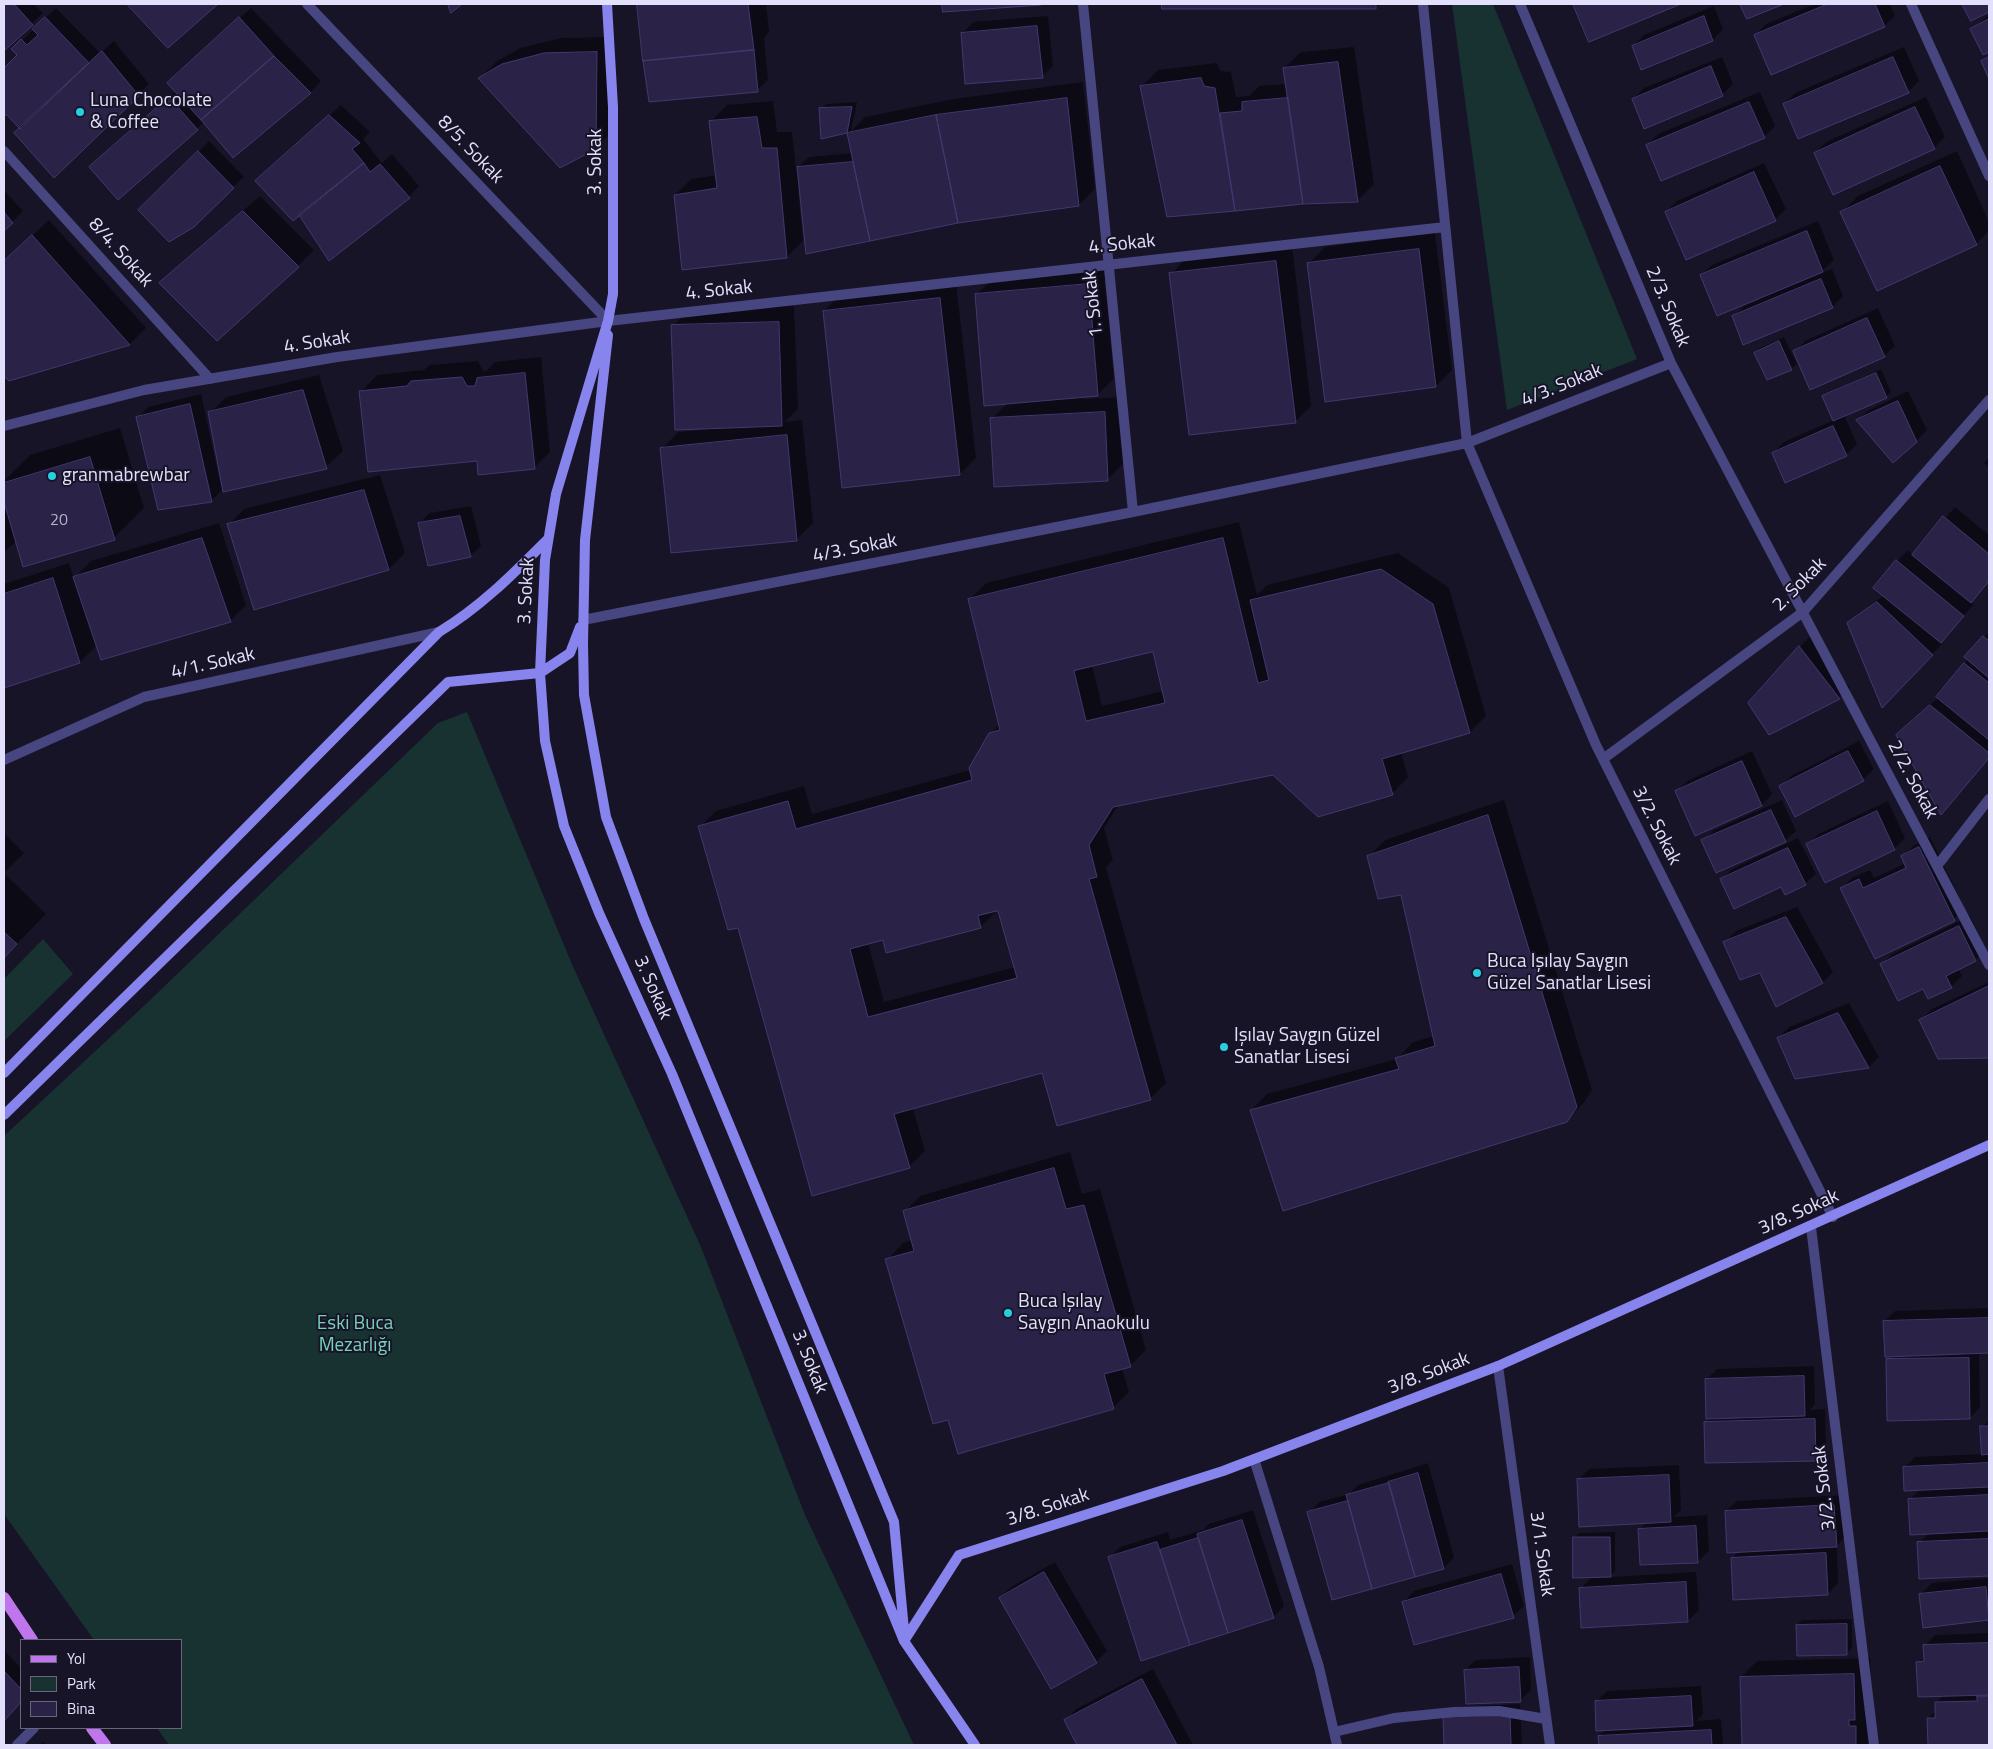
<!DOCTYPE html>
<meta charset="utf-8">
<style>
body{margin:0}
#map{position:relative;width:1993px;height:1749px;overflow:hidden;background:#181428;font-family:"Titillium Web",sans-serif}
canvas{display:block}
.frame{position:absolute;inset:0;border:5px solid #e3e0fb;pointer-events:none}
.legend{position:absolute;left:20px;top:1639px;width:162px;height:90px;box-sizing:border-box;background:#181428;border:1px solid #69667c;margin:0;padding:6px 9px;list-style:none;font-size:15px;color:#e3e0fb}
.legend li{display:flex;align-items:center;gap:10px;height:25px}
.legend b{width:25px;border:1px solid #69667c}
</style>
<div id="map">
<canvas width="1993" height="1749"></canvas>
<div class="frame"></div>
<ul class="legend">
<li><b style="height:6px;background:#bf76ec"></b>Yol</li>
<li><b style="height:14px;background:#183131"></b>Park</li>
<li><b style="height:14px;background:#2a2347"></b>Bina</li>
</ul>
</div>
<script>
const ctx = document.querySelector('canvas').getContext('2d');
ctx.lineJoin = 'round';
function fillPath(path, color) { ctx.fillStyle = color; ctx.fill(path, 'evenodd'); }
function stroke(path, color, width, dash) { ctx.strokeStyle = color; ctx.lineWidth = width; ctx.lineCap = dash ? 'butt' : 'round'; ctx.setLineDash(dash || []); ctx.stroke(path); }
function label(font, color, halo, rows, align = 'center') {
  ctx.font = font + ' "Titillium Web",sans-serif'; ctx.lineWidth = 4; ctx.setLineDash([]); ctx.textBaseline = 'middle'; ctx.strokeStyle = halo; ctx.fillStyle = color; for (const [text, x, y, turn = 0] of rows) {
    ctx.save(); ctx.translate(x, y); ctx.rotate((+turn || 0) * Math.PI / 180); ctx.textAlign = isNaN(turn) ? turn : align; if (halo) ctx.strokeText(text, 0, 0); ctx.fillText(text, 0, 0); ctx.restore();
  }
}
const green = new Path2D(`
 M1452,4H1493L1637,359L1507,410Z
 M467,712L571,962L701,1247L805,1515L914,1745H169L157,1728H181V1640H94L4,1514V1136L146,1004L438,723Z
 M43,939L73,974L4,1041V979Z`);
const shadow = new Path2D(`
 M4,4H34L43,13L4,49Z
 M129,4H216L168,46Z
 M639,4H766L769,32L764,38L768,80L757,90L644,61Z
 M943,4H1038L944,11Z
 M1163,4H1380L1375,8H1163Z
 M1574,4H1678L1589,40Z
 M1815,4H1890L1895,16L1884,26L1756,35L1766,24Z
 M1714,6L1723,29L1713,40L1642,69L1633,46L1644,35Z
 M56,8L100,53L114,41L149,84L54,177L21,128L6,112L4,115V69L19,55L13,49Z
 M251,8L321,81L311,92L233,156L204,122L197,129L101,157L176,91L179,72Z
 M1989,15V51L1984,53L1971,30Z
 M1048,16L1053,66L1042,76L963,33L973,22Z
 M612,37V132L596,148L480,78L496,62L520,48L561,38Z
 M1354,47L1374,184L1358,200L1303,203L1168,216L1142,86L1158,70L1217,63L1220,71L1231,72L1236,97L1249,96L1259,86L1287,84L1284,68L1301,52Z
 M1904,47L1919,81L1908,92L1784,104L1795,93Z
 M1722,57L1733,84L1723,94L1645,127L1633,99L1644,88Z
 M1083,82L1095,189L1079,205L957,222L808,252L800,187L798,188L803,241L787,257L675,195L691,179L717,175L711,121L727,105L773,101L777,132H792L796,169L809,157L853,153L848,131L822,138L821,109L826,104L857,102L851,131L865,117L953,99Z
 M1760,92L1775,126L1764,137L1647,145L1658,134Z
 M1926,97L1945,137L1934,148L1815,153L1826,142Z
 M341,105L370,132L363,139L382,163L392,154L419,186L409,197L300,214L267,170Z
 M209,141L244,177L233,187L140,210Z
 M1957,151L1989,222V231L1976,244L1842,212L1858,196Z
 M1764,163L1786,209L1775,220L1666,212L1677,201Z
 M4,190L23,211L4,230Z
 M260,196L314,250L298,266L160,283Z
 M49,220L146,328L130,344L9,380L4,374V262Z
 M1818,221L1834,260L1819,274L1832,269L1843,296L1832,307L1733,317L1744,306L1759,300L1758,297L1701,275L1712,265Z
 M1435,233L1452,370L1436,386L1326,400L1308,264L1325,247Z
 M1292,245L1311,406L1295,422L1171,274L1187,257Z
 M1104,269L1114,379L1097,395L1084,396V399L1120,397L1124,463L1108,479L991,419L1008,403L977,294L993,278Z
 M956,283L976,458L960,474L824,311L840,295Z
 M794,306L798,409L785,422L802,420L813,523L796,540L662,449L678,432L701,430L673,326L689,310Z
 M1878,308L1895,346L1884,356L1795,352L1805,341Z
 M1784,337L1797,364L1791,369L1767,379L1755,353L1760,348Z
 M541,357L550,452L534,468L478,459L361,392L377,375L424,370L429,365L478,361L483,371H486L495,362Z
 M1881,369L1891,392L1886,397L1844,415L1857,444L1846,455L1773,453L1784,442L1834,420L1824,397L1829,392Z
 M319,375L343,451L326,467L224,488L211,501L138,417L148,407L201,394L221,486H223L210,413L226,397Z
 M1908,391L1927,430L1916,441L1858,420L1869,410Z
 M120,428L144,508L114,538L17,541L4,552V505L6,506L4,481L30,455Z
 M1989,457V467L1984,463Z
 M380,475L405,553L389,569L228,525L244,509Z
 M471,506L481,546L470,556L419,523L430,513Z
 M1955,507L1989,535V581L1970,602L1974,604L1940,642L1942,644L1893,695L1849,623L1884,595L1897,561L1908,550L1913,555Z
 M1239,522L1257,595L1267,585L1398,553L1449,588L1486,716L1470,732L1401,752L1408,777L1392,794L1273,774L1119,804L1104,828L1113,860L1106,867L1166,1083L1150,1099L1043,1071L913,1108L925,1151L909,1167L738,926L700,827L716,811L804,786L812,814L970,770L990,734L1000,724L969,600L986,583ZM1154,651L1163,691L1102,706L1092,665ZM999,909L1015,967L884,1002L868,943L883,939L980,927Z
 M219,523L246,605L230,621L97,645L80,662L4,686V584L69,563L74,578L91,561Z
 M1989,631V758L1942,813L1908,724L1939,697Z
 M1810,636L1850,688L1839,698L1750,703Z
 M1859,741L1874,769L1863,780L1781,786L1791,776Z
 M1752,751L1772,794L1762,805L1696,834L1676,792L1687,781Z
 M1504,800L1592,1090L1583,1104L1566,1121L1251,1110L1267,1094L1397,1059L1413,1042L1434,1036L1401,893L1369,856L1385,840Z
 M1782,800L1796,831L1785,841H1703L1714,830Z
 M1888,801L1905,838L1894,849L1808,845L1818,834Z
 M4,833L24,853L4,873L46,914L4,957Z
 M1930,837L1965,909L1954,919L1842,888L1852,878L1870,870L1874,878L1906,863L1902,856L1913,846Z
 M1798,838L1816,874L1805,884L1721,880L1732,869Z
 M1797,907L1833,972L1823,982L1776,1006L1761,971L1725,942L1736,931Z
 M1970,916L1986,949L1975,960L1958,968L1962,976L1951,987H1924L1881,965L1892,954Z
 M1989,982V1057L1939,1058L1921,1020L1932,1009Z
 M1849,1003L1879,1057L1869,1067L1796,1078L1778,1038L1789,1027Z
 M1070,1152L1082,1194L1100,1189L1146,1350L1130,1366L1122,1368L1129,1392L1113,1408L887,1260L903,1243L913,1240L904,1212L920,1196Z
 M1989,1308V1352L1979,1353L1980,1407L1970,1418L1887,1360L1891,1356L1884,1322L1895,1311Z
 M1814,1366L1815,1404L1810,1410L1825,1409L1826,1449L1816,1459L1705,1423L1710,1417L1706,1380L1717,1369Z
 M1989,1421V1575L1921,1578L1919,1543L1929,1533L1909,1500L1920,1489L1904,1468L1915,1457L1983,1454L1982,1427Z
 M1428,1463L1454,1557L1444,1568L1309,1513L1319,1502L1349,1494L1358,1485Z
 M1679,1465L1681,1510L1674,1517L1707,1515L1709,1551L1698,1561L1640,1529L1647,1522L1578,1480L1589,1469Z
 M1845,1495L1847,1535L1837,1546L1838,1583L1828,1594L1732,1558L1740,1551L1726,1511L1737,1501Z
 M1253,1510L1284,1606L1273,1617L1142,1659L1109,1558L1120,1547L1168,1532L1170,1540L1203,1530L1209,1524Z
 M1615,1532V1571L1610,1577L1696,1572L1699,1610L1688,1621L1581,1588L1593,1576L1574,1538L1579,1533Z
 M1055,1562L1107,1651L1096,1662L1000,1598L1011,1587Z
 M1512,1564L1524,1606L1513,1616L1403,1602L1414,1591Z
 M1989,1578V1619L1924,1626L1921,1594L1932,1583Z
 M1852,1619V1648L1847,1653L1797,1625L1802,1620Z
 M1989,1633V1745H1929L1928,1718L1936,1710V1703L1944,1695L1918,1663L1925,1656L1924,1646L1935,1635Z
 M4,1650L21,1668V1701L4,1720Z
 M1530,1657L1531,1690L1520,1701L1465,1670L1476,1660Z
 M1870,1658L1871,1702L1863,1710H1872L1873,1741L1868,1745H1743L1741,1677L1757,1661Z
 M1153,1669L1193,1745H1079L1066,1720L1076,1709Z
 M1701,1686L1703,1714L1696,1721L1721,1719L1723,1745H1600L1599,1736L1606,1729L1596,1702L1607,1691Z
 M1520,1704L1522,1743L1519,1745H1445L1444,1718L1455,1707Z
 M43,1742L47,1745H39Z`);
const building = new Path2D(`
 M4,4H14L33,25L4,51Z
 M127,4H218L168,48Z
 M448,4H462L451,13Z
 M637,4H748L754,50L643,61Z
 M942,4H1041V5L943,12Z
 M1162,4H1376V9H1162Z
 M1573,4H1681L1589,42Z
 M1740,4H1784L1747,19Z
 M1828,4H1875L1885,27L1771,75L1754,35Z
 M1962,4H1989V12L1971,21Z
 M1704,16L1713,41L1641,70L1632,46Z
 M45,17L89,63L20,129L6,114L4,117V68L17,55L11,49L21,39L27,45L38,35L32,29Z
 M239,17L274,56L201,120L167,83Z
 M1989,19V52L1983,55L1970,29Z
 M1037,26L1043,78L965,84L961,33Z
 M754,50L758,92L649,102L643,61Z
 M102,51L139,96L54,178L14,133Z
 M597,52L596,149L560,168L478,78L502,64L544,53Z
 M274,56L311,93L233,158L201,120Z
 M1893,57L1909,93L1798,139L1783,104Z
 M1989,57V79L1981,61Z
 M1338,62L1358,202L1303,204L1283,68Z
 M1711,66L1723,96L1644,129L1632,99Z
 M1201,78L1204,86L1215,88L1235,211L1167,217L1140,86Z
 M169,97L198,130L118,200L89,167Z
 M1067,98L1079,206L958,223L936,115Z
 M1288,98L1303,204L1235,211L1220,113L1242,111V102Z
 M1749,102L1765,138L1661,181L1646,145Z
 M852,107L847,133L821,139L819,108Z
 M1915,107L1935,149L1833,195L1814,153Z
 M329,115L360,143L352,149L364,163L293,221L255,181Z
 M936,115L958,223L870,241L847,133Z
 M757,117L762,148H777L787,258L682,270L674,195L717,188L709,121Z
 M198,151L234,188L194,227L169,242L138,210Z
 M853,162L870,241L806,254L797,167Z
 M364,163L370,172L380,164L410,198L329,261L299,215Z
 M1940,166L1977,245L1877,291L1840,212Z
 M1754,172L1776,221L1686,260L1665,212Z
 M243,211L299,267L217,341L159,283Z
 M4,212L13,223L4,231Z
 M1807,231L1823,272L1717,316L1700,275Z
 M32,235L130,345L9,381L4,376V261Z
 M1419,249L1436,387L1325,402L1307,263Z
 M1276,261L1296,423L1189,435L1169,273Z
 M1821,279L1833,308L1743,345L1732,316Z
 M1089,284L1098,396L984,406L975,294Z
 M940,298L960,475L842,488L823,311Z
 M1867,318L1885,357L1810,390L1793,351Z
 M779,322L782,426L675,430L671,325Z
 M1779,341L1792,370L1767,380L1754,353Z
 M525,373L535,469L478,475L477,461L368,472L359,391L407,386L411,381L462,377L467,386H475L477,378Z
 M1876,373L1887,398L1833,421L1822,396Z
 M303,390L327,469L223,492L208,412Z
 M1898,401L1917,442L1893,463L1856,420Z
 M190,404L212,502L158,510L136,417Z
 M1105,412L1108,481L994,487L990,418Z
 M1833,426L1847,456L1785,483L1772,453Z
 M787,435L797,541L671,553L660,448Z
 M90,457L115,540L23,567L4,502V483Z
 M364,490L389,570L254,610L227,524Z
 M460,516L471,557L428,566L418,523Z
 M1943,516L1989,554V581L1971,603L1912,555Z
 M202,538L231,622L101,660L73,577Z
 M1223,538L1258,683L1269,680L1250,600L1381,569L1433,604L1470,733L1382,759L1393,795L1318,817L1273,775L1113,807L1089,845L1097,877L1089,879L1151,1100L1057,1126L1042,1073L894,1114L910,1168L812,1196L738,928L728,930L698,826L788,801L796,829L972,780L969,768L989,733L1000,730L968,599ZM1153,652L1165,703L1086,721L1074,671ZM998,911L1017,978L868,1017L850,949L883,940L886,953L981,928L978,916Z
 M1896,560L1964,616L1941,643L1873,588Z
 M53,578L80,663L4,688V594Z
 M1877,602L1933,655L1882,708L1847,623Z
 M1983,636L1989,641V678L1964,657Z
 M1799,646L1840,699L1769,735L1748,703Z
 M1964,663L1989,683V740L1936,697Z
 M1930,705L1989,753V758L1941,815L1896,735Z
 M1848,751L1864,781L1795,817L1779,786Z
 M1742,761L1762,806L1695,836L1675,791Z
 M1771,810L1786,842L1716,873L1701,840Z
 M1877,811L1895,850L1825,883L1806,844Z
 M1488,815L1577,1107L1567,1122L1283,1211L1250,1110L1399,1069L1395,1058L1435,1046L1401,895L1378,899L1367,856Z
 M1919,847L1955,921L1875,959L1840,888L1859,879L1863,888L1906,868L1901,856Z
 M1788,848L1806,885L1785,895L1781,887L1734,909L1720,879Z
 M1786,917L1823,983L1776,1007L1760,973L1740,980L1723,942Z
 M1959,926L1976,961L1946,976L1952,988L1928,999L1923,989L1898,1001L1880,964Z
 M4,932L17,944L4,958Z
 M1989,986V1058L1938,1059L1919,1020Z
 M1838,1013L1869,1068L1795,1079L1777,1038Z
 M1054,1168L1066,1209L1084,1205L1131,1367L1104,1374L1114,1409L958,1454L948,1420L933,1424L885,1259L914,1251L903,1211Z
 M1989,1318V1353L1885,1357L1883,1321Z
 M1969,1358L1970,1419L1887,1421L1886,1359Z
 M1804,1376L1805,1416L1706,1419L1705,1379Z
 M1815,1419L1816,1461L1705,1463L1704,1422Z
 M1980,1426H1989V1454L1982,1455Z
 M1989,1463V1487L1904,1491L1903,1467Z
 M1418,1473L1444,1569L1415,1577L1388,1482Z
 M1669,1475L1671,1522L1579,1527L1577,1479Z
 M1389,1483L1415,1577L1372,1589L1346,1495Z
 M1989,1495V1531L1910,1535L1908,1499Z
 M1348,1501L1372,1589L1332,1600L1307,1512Z
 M1834,1505L1837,1547L1727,1553L1725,1511Z
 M1242,1520L1274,1618L1228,1633L1197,1534Z
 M1696,1526L1698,1563L1640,1565L1638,1529Z
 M1573,1537H1610L1611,1577L1573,1578Z
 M1198,1538L1228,1633L1190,1645L1160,1550Z
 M1989,1539V1576L1919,1579L1917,1542Z
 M1157,1542L1190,1645L1141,1661L1108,1557Z
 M1826,1553L1828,1595L1733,1600L1731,1558Z
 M1044,1572L1097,1663L1051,1689L999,1598Z
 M1501,1574L1514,1618L1414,1645L1402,1602Z
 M1686,1582L1688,1622L1581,1628L1579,1588Z
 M1986,1587L1989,1620L1923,1628L1919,1594Z
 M1847,1624V1655L1797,1656L1796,1625Z
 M1989,1643V1695L1918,1697L1916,1662L1924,1661L1923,1645Z
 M1519,1667L1521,1702L1466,1704L1464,1670Z
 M4,1671L21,1689V1702L4,1721Z
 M1854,1674L1855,1720H1849V1726H1856V1745H1742L1740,1677Z
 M1142,1679L1177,1745H1077L1064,1720Z
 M1691,1696L1693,1726L1596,1731L1595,1701Z
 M1977,1696H1989V1745H1928L1927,1718H1935V1702L1977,1701Z
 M1510,1714L1511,1745H1444L1443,1718Z
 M1711,1730L1712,1745H1599L1598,1736Z`);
const street = new Path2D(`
 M307,4L608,321
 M1083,4L1133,512
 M1423,4L1467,443L1596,745L1833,1217
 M1520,4L1671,363L1989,965
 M1911,4L1989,176
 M4,151L210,379
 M4,426L144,390L337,357L608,321L1445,227
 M583,620L1133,512L1467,443L1671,363
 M1603,759L1803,612L1989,400
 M4,760L144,697L439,632
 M1937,866L1989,799
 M1811,1227L1874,1745
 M1498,1366L1550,1745
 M1254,1459L1319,1667L1337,1745
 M1334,1732L1394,1718L1454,1712L1499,1711L1546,1719
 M17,1745L34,1728`);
const secondary = new Path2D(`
 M607,4L613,107V294L608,321L556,494L545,560L540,673L545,741L564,826L599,913L672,1074L904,1641L975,1745
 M608,335L585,540L583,644L584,695L606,817L644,919L894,1522L904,1630
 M4,1073L439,632C481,607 514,573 548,539
 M4,1115L448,682L540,673L570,653L580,627
 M904,1641L959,1555L1223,1471L1498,1366L1989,1145`);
const primary = new Path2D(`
 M4,1598L32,1640
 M92,1728L105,1745`);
const markers = [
 [80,112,5,"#26cee0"],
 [52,476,5,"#26cee0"],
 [1477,973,5,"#26cee0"],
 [1224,1047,5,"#26cee0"],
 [1008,1313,5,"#26cee0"]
];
const numberNames = [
 ["20",59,521]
];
const poiNames = [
 ["Luna Chocolate",90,101],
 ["& Coffee",90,123],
 ["granmabrewbar",62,476],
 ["Buca Işılay Saygın",1487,962],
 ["Güzel Sanatlar Lisesi",1487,984],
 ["Işılay Saygın Güzel",1234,1036],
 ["Sanatlar Lisesi",1234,1058],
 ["Buca Işılay",1018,1302],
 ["Saygın Anaokulu",1018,1324]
];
const streetNames = [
 ["8/5. Sokak",470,150,46],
 ["3. Sokak",596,162,-90],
 ["4. Sokak",1122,245,-6],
 ["8/4. Sokak",120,253,48],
 ["4. Sokak",719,291,-6],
 ["1. Sokak",1094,304,-96],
 ["2/3. Sokak",1667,307,67],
 ["4. Sokak",317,343,-9],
 ["4/3. Sokak",1562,386,-22],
 ["4/3. Sokak",855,549,-11],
 ["2. Sokak",1800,585,-45],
 ["3. Sokak",527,591,-87],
 ["4/1. Sokak",213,664,-13],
 ["2/2. Sokak",1912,780,62],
 ["3/2. Sokak",1656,826,63],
 ["3. Sokak",652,988,66],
 ["3/8. Sokak",1799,1213,-24],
 ["3. Sokak",809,1362,68],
 ["3/8. Sokak",1429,1374,-21],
 ["3/2. Sokak",1825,1488,-97],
 ["3/8. Sokak",1048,1508,-18],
 ["3/1. Sokak",1541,1554,82]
];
const parkNames = [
 ["Eski Buca",355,1324],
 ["Mezarlığı",355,1346]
];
fillPath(green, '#183131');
fillPath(shadow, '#0007');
fillPath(building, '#2a2347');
stroke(building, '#43386f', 1);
stroke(street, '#484681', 10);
stroke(secondary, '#8784ee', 10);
stroke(primary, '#bf76ec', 12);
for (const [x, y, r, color] of markers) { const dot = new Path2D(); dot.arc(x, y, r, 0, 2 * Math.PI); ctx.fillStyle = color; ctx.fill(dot); stroke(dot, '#181428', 2); }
label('16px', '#b5b1ce', null, numberNames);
label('19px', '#e3e0fb', '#181428', poiNames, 'left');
label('19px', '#e3e0fb', '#181428', streetNames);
label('19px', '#75d2ba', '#181428', parkNames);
</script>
